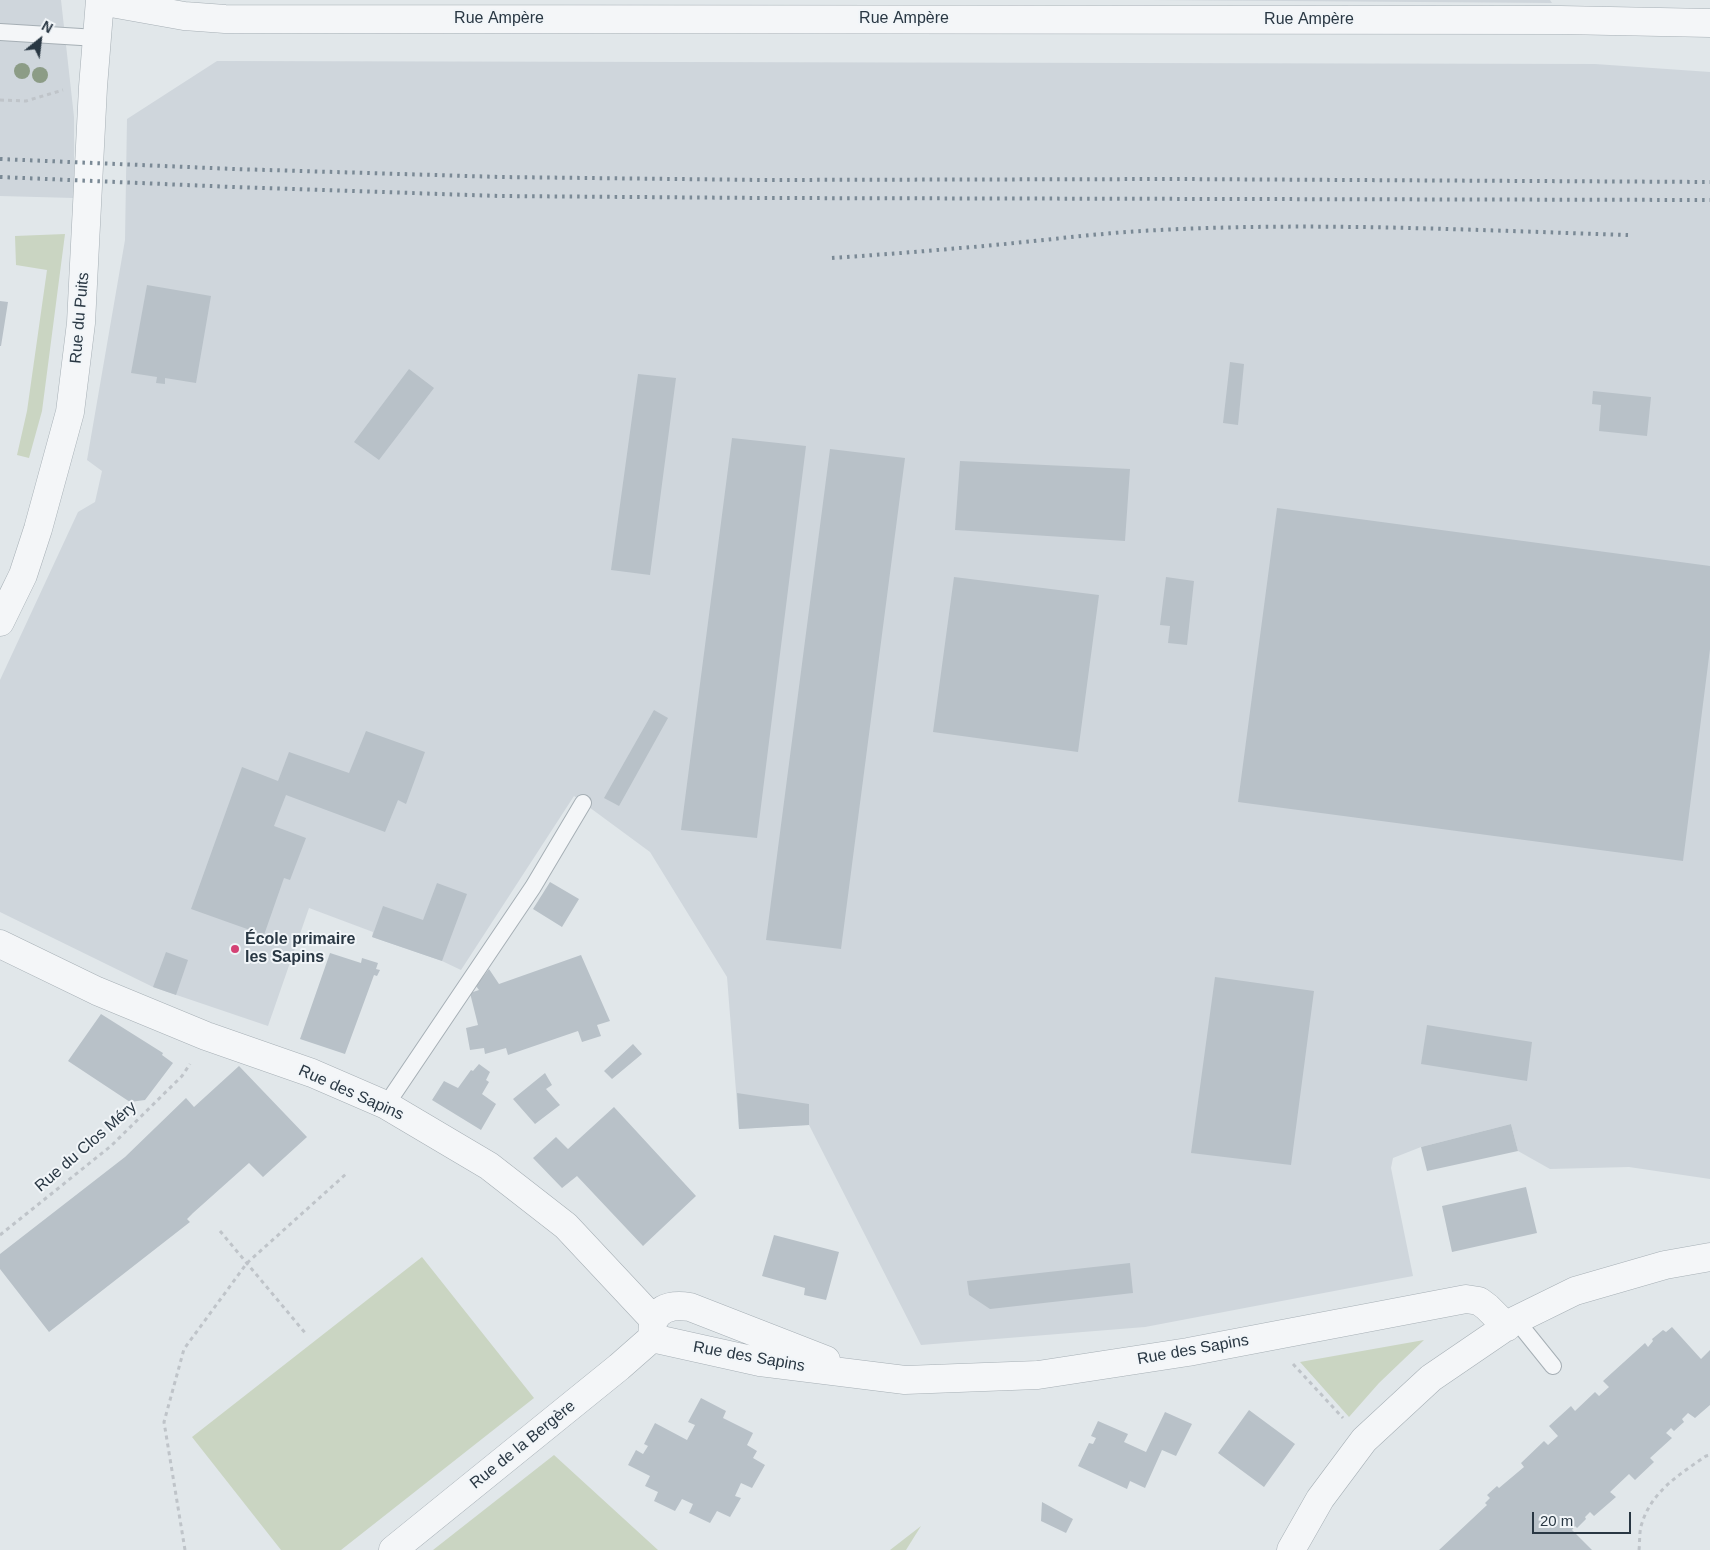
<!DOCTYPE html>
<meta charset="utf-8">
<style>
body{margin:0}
#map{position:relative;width:1710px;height:1550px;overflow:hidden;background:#e1e7ea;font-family:Helvetica,sans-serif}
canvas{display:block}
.north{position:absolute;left:15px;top:15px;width:50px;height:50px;-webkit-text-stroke:4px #f1f5f8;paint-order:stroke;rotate:29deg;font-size:14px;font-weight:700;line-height:20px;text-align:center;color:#293743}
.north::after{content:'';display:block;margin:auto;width:18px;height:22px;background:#293743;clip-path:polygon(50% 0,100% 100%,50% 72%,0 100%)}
.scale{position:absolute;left:1532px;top:1512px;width:99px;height:22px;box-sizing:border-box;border:2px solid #293743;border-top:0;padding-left:6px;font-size:15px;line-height:18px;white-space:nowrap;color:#293743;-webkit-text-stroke:4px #f1f5f8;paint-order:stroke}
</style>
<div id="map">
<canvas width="1710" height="1550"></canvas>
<div class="north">N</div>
<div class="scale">20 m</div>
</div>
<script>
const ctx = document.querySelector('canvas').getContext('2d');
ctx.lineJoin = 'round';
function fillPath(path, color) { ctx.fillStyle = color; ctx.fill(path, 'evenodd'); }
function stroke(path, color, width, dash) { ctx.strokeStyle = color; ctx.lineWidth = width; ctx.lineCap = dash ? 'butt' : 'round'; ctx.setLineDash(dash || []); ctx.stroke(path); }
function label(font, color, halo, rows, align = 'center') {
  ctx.font = font + ' Helvetica,sans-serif'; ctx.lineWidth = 4; ctx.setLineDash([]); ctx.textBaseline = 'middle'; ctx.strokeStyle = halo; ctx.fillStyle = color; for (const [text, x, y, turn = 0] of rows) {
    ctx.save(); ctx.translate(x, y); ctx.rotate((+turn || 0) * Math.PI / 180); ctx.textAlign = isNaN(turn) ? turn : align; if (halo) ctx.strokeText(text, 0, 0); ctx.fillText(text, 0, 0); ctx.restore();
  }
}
const built = new Path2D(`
 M0,0H61L74,117V198L0,196Z
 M1151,0H1550L1552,3Z
 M217,61L1595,64L1710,72V1179L1629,1167L1550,1169L1518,1151L1511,1124L1421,1147L1393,1158L1391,1168L1413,1276L1145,1327L921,1345L809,1125L739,1129L727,977L650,852L574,796L461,970L442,961L372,937L373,932L309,908L268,1026L153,987L0,912V680L78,512L95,502L102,471L87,460L125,240L127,119Z`);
const green = new Path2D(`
 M65,234L42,411L29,458L17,455L27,411L47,270L16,265L15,236Z
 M422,1257L534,1398L341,1550H281L192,1437Z
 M1424,1340L1379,1383L1349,1417L1300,1362Z
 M554,1455L658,1550H433Z
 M921,1526L906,1550H890Z`);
const building = new Path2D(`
 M147,285L211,296L196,383L165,378V384L156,383L157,377L131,373Z
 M0,301L8,302L1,346H0Z
 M1230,362L1244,364L1238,425L1223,423Z
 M409,369L434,388L379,460L354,442Z
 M638,374L676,378L650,575L611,570Z
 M1593,391L1651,397L1647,436L1599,431L1601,405L1592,404Z
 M732,438L806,446L757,838L681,830Z
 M830,449L905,458L841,949L766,940Z
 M960,461L1130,469L1125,541L955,530Z
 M1277,508L1710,566V649L1683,861L1238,802Z
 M954,577L1099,595L1078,752L933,732Z
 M1166,577L1194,581L1187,645L1168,643L1170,626L1160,625Z
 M654,710L668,718L619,806L604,798Z
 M366,731L425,752L406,804L398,800L385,832L286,795L274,826L306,838L290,880L284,878L264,935L191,909L242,767L278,781L289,752L349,773Z
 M550,882L579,899L562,927L533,909Z
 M437,883L467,894L442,961L372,937L383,906L423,920Z
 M166,952L188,960L176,995L153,987Z
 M330,953L361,963L362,958L378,963L376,969L380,970L377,976L374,975L345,1054L300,1039Z
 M581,955L610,1021L597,1025L601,1036L582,1042L578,1031L508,1055L506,1048L485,1054L484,1048L470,1050L466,1028L478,1025L470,993L479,990L476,986L489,969L499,984Z
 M1215,977L1314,991L1291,1165L1191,1153Z
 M101,1014L163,1053L162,1055L173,1063L145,1100L130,1102L68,1061Z
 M1427,1025L1532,1042L1527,1081L1421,1064Z
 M633,1044L642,1054L612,1079L604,1071Z
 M479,1064L490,1072L486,1080L489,1082L482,1094L496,1104L481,1130L432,1100L444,1081L458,1088L471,1070L473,1071Z
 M239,1066L307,1137L263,1177L249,1163L193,1213L187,1219L190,1222L49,1332L0,1269V1254L125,1157L186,1098L194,1107Z
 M545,1073L552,1085L546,1089L560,1105L535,1124L513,1099Z
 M737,1093L809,1104V1125L739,1129Z
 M614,1107L696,1196L643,1246L577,1176L562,1188L533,1158L556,1137L568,1149Z
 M1511,1124L1518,1151L1427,1171L1421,1147Z
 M1526,1187L1537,1233L1452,1252L1442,1206Z
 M774,1235L839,1252L826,1300L804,1295L805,1288L762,1276Z
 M1130,1263L1133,1293L990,1309L969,1295L967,1281Z
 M1672,1327L1701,1359L1710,1350V1405L1695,1418L1688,1413L1682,1419L1684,1422L1674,1431L1671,1428L1666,1433L1672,1438L1650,1458L1654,1462L1635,1480L1629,1474L1610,1492L1616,1497L1594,1516L1590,1512L1585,1517L1586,1519L1577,1528L1575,1526L1572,1530L1592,1550H1439L1487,1505L1485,1503L1490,1498L1487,1495L1497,1486L1499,1488L1524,1467L1521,1463L1544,1441L1548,1445L1558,1436L1549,1426L1571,1406L1575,1411L1595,1392L1599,1396L1609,1387L1603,1381L1645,1343L1648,1347L1653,1341L1652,1339L1663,1330L1666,1332Z
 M701,1398L726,1411L723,1418L753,1433L747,1445L757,1451L753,1458L765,1465L752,1488L741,1483L735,1496L741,1498L730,1517L717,1511L710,1523L689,1513L693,1504L682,1499L675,1511L654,1501L658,1492L645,1486L650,1476L628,1465L636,1450L643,1454L648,1446L644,1444L655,1423L687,1440L695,1425L688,1422Z
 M1249,1410L1295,1444L1264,1487L1218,1453Z
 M1165,1412L1192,1424L1176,1456L1162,1450L1145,1488L1130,1481L1127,1489L1078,1466L1089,1443L1093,1444L1096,1438L1091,1436L1098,1421L1128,1434L1124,1442L1146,1452Z
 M1042,1502L1073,1519L1066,1533L1041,1521Z`);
const path = new Path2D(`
 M0,100L26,101L63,90
 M220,1231L306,1334
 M0,1235L111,1146L182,1076L190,1064
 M1293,1364L1343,1418
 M185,1550L164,1422L184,1349L247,1263L346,1174
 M1639,1550C1640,1541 1639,1531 1642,1523C1652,1491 1680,1474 1706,1456L1710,1455`);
const lane = new Path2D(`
 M0,32L97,38
 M386,1105L533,887L583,803
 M1516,1320L1553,1366`);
const street = new Path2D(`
 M100,1L184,16L225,19L1561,20L1710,23
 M0,622L23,575L38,529L70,412L81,323L93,87L100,0
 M0,944L97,991L206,1036L312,1073L386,1105L489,1166L566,1226L654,1320
 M652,1336C653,1332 652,1324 654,1320C661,1305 677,1305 690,1307L826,1360
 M652,1338L760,1362L905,1380L1038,1375L1188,1352L1466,1299L1479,1301L1487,1307L1507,1327
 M393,1550L619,1367L652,1338
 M1291,1550L1320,1499L1364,1440L1431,1378L1516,1320L1575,1291L1665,1265L1710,1257`);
const rail = new Path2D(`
 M0,159L234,169L501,177L763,180L1173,179L1710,182
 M0,177L233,187L500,196L762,198L1710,200
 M832,258C875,255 917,252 960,248C1027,243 1093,233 1159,230C1315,222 1472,230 1628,235`);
const trees = [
 [22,71],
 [40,75]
];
const markers = [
 [235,949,5,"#d44275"]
];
const streetNames = [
 ["Rue Ampère",499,19],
 ["Rue Ampère",904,19],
 ["Rue Ampère",1309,20],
 ["Rue du Puits",80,318,-85],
 ["Rue des Sapins",351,1093,24],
 ["Rue du Clos Méry",86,1147,-41],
 ["Rue des Sapins",1193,1350,-10],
 ["Rue des Sapins",749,1357,10],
 ["Rue de la Bergère",523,1445,-39]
];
const poiNames = [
 ["École primaire",245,940],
 ["les Sapins",245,958]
];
fillPath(built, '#cfd6dc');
fillPath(green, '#cad5c2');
fillPath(building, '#b8c1c8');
stroke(lane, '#a6afb5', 18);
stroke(street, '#a6afb5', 29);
stroke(path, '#bfc4c9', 3, [4, 4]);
stroke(lane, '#f4f6f8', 16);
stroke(street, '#f4f6f8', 28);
stroke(rail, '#7a8995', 4, [2.5, 5]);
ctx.fillStyle = '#8c9c86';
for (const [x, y] of trees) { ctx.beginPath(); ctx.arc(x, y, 8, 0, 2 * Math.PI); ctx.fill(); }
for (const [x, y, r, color] of markers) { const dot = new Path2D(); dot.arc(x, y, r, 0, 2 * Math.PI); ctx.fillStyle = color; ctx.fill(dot); stroke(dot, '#f1f5f8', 2); }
label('16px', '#293743', '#f1f5f8', streetNames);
label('bold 16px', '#293743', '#f1f5f8', poiNames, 'left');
</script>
